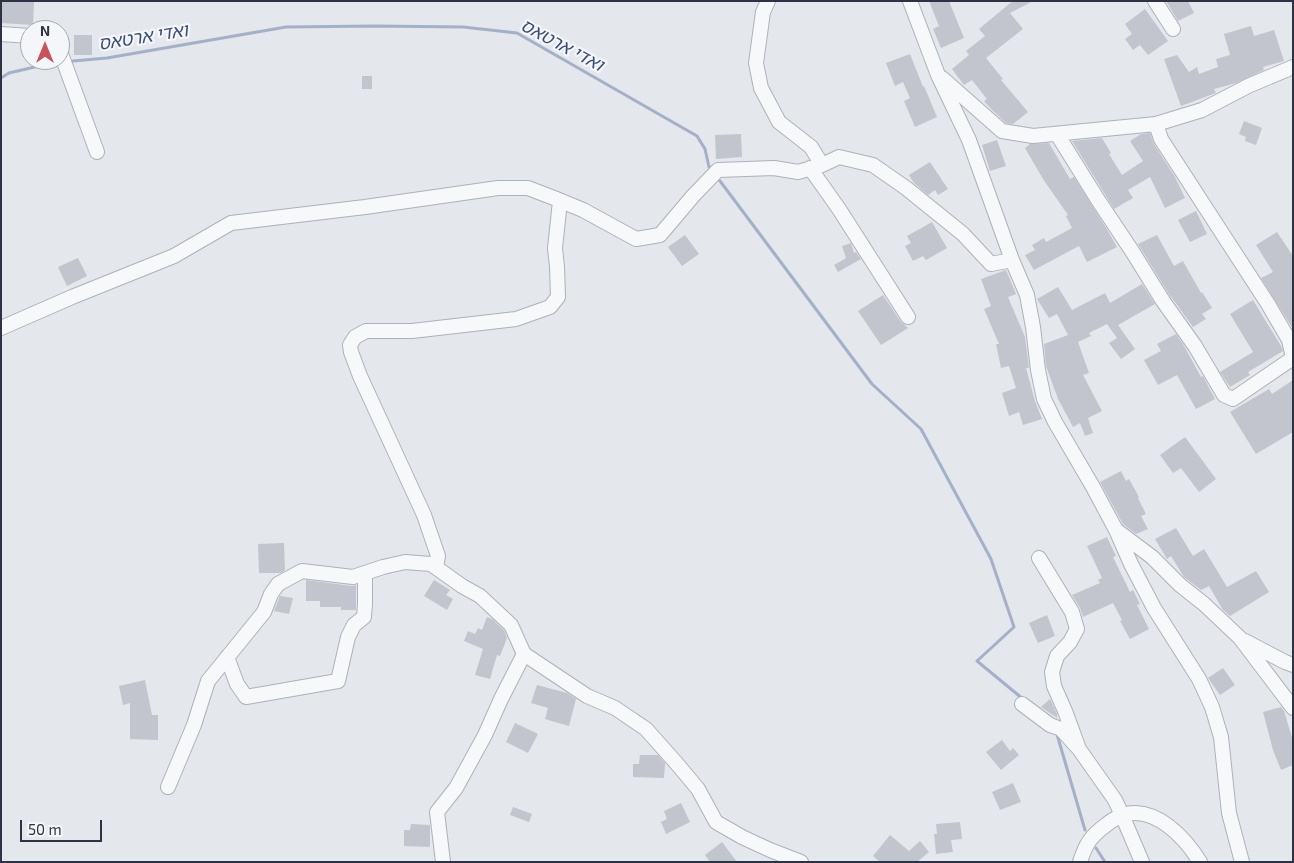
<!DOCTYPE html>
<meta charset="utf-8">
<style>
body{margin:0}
#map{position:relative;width:1294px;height:863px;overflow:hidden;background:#e4e7eb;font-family:"Exo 2",sans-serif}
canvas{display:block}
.frame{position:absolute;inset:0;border:2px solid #2d3343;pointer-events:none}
.north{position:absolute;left:20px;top:20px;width:50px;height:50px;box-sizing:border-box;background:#f4f6f9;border:1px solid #a4a8b0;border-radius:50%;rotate:0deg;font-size:14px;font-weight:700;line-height:20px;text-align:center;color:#2d3343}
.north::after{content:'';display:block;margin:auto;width:18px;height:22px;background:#c8525a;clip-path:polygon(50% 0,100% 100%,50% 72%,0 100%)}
.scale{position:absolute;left:20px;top:820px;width:82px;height:22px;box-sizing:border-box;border:2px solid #2d3343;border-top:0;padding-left:6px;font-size:15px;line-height:18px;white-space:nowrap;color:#2d3343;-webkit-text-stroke:4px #f4f6f9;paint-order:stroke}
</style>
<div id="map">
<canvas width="1294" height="863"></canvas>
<div class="frame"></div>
<div class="north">N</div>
<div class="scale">50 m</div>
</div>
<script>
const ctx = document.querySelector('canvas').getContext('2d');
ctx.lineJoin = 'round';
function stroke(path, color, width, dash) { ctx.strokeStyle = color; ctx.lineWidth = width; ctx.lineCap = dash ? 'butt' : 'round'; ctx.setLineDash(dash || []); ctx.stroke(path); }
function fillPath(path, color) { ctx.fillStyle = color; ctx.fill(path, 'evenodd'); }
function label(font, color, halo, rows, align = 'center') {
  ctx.font = font + ' "Exo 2","Noto Sans Hebrew",sans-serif'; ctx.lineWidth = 4.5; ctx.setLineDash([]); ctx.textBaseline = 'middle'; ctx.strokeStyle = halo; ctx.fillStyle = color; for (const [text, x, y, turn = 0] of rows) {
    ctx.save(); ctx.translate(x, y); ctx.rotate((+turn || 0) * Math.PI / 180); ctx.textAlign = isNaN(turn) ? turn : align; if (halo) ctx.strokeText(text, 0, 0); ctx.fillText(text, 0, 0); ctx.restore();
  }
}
const stream = new Path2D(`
 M73,61L107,58L286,27L375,26L463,27L517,33L697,136L705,149L709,167
 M1,78L9,73L56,62
 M720,181L872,384L921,429L991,559L1014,627L977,661L1023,699
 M1056,731L1085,830
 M1096,848L1105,862`);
const building = new Path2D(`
 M1,1H34L33,25L1,23Z
 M929,1H949L964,38L941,48L933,29L939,26Z
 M1014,1H1033L1010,13L1023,29L986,58L1003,79L1001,80L1028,112L1013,124L1006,123L992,110L984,101L987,99L972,80L964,85L952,69L969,55L966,51L985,36L979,29L1009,4Z
 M1166,1H1188L1194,13L1178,21Z
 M1145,9L1168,41L1148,55L1140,45L1133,50L1125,39L1132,34L1125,24Z
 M1251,26L1254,36L1274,30L1284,61L1263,67L1264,70L1236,83L1214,89L1216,93L1181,106L1164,59L1177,55L1189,72L1197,67L1199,74L1218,67L1216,59L1230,55L1224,34Z
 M74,35H92V55H74Z
 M910,54L923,87L924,86L937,117L915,127L904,101L910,98L903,82L895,86L886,63Z
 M362,76H372V89H362Z
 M1244,121L1262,128L1256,145L1245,141L1246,137L1239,134Z
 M1150,133L1154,144L1175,177L1185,198L1165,208L1150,177L1128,190L1133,198L1114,209L1072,141L1102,138L1111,153L1109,154L1122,175L1143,161L1130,141L1141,134Z
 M741,134L742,157L716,159L715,135Z
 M997,140L1006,166L990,171L982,145Z
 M1049,143L1070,179L1074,177L1108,231L1117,247L1087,262L1079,246L1034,270L1025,255L1035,250L1032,245L1044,238L1046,242L1072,228L1066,216L1068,215L1043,179L1025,148L1030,144Z
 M930,162L948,189L938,195L935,190L928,195L914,183L909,175Z
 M1196,211L1207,234L1190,242L1178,220Z
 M932,222L947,248L926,260L923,256L913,261L905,246L911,243L907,236Z
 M1277,232L1293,256V329L1261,278L1273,272L1256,245Z
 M685,235L699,254L682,266L668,247Z
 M1157,235L1174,266L1183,261L1201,293L1202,292L1212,308L1202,314L1206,319L1193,327L1172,298L1170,296L1138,244Z
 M851,243L854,253L856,252L861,259L838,272L834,265L846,258L842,246Z
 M78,258L87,276L67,286L58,267Z
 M1006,270L1016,294L1008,297L1025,337L1029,368H1026L1035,401L1042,419L1023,425L1019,412L1009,416L1002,393L1016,388L1009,366L1001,368L996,344H999L984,309L991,306L981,279Z
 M1142,284L1155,304L1118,325L1135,349L1121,359L1109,343L1117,338L1107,324L1089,333L1091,336L1078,342L1089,373L1083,375L1102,411L1088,418L1093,433L1085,436L1080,423L1073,427L1058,399L1046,366L1044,344L1068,335L1057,314L1049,318L1037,299L1058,287L1072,310L1105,293L1110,303Z
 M883,295L901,322L908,328L881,345L858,311Z
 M1253,300L1281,346L1283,351L1248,372L1250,375L1230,387L1220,372L1253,352L1230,314Z
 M1176,334L1183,344L1201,377L1203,376L1215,399L1196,409L1177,375L1158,385L1144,360L1161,351L1157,344Z
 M1293,380V432L1256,454L1230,412L1269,389L1272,394Z
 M1185,437L1216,479L1199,492L1181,468L1173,473L1160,455Z
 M1121,471L1126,481L1129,479L1139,497L1138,498L1146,514L1141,516L1148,529L1136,534L1123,524L1100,482Z
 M1176,528L1193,556L1204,549L1227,587L1256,571L1269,592L1230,616L1223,610L1209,586L1201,590L1184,577L1171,556L1167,559L1155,539Z
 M1107,537L1116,556L1113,557L1130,592L1133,590L1140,604L1137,605L1149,629L1130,639L1120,621L1122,620L1113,603L1083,617L1080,608L1072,595L1100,583L1098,580L1102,578L1087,546Z
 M284,543L285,570L281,573H259L258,544Z
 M306,580L352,586L356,585V610H341V607H320V601H306Z
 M434,580L450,590L446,595L453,599L447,610L424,596Z
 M280,596L293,598L289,614L274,611Z
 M1047,615L1055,636L1038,643L1029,623Z
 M487,617L492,619L504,630L507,638L500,656L497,655L490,679L475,675L483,649L464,641L468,631L475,634L478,628L482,630Z
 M1223,668L1235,685L1220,695L1208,678Z
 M145,680L152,715H158V740L130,739V703L123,705L119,686Z
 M537,685L567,693L576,699L569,726L545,719L548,708L531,703Z
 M1050,699L1057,714V718L1041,707Z
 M1281,707L1284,711L1293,741V765L1281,770L1273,750L1263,712Z
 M515,723L538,734L528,753L506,742Z
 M1002,740L1010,751L1013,748L1019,755L1001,770L986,752Z
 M640,755H658L665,763L664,778L633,777V764H639Z
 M1013,783L1021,802L1000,810L992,792Z
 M681,803L690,822L666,834L661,822L667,819L664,811Z
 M513,807L532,814L529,822L510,815Z
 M960,822L962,839L951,840L953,852L936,854L934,834H937L936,824Z
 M411,824L430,825V847L404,846V830H410Z
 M890,835L909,851L920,841L929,852L917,862H880L873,856Z
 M722,842L737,862H710L705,855Z`);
const minor = new Path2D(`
 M768,1L763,12L756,63L761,88L779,122L811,147L822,165
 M910,1L938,75L969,140L1012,260L1027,295L1033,327L1038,370L1044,399L1055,422L1093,487L1116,530L1131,564L1154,608L1199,679L1212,707L1221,737L1229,813L1242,862
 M1155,1L1173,29
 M1,34L30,36
 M60,51L97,152
 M942,78L1002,131L1033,136L1156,124L1161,139L1268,304L1289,340L1293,358L1233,399L1224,395L1195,346L1163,301L1132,251L1098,200L1057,134
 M1156,124L1202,110L1248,86L1293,67
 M810,168L839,209L908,317
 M1,328L72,297L174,256L231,223L365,207L498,188H528L554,198L583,210L636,239L660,235L693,196L718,170L774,168L798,172L822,165L839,157L873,165L906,188L963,234L991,264L1012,260
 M1116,530L1152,557L1180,585L1204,604L1240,638L1293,708
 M1039,558L1072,612L1077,629L1070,642L1057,656L1052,672L1054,686L1065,711L1079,749
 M436,567L438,556L424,515L360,376L351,352L350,345L355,337L366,331H412L516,319L550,307L558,297L557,267L555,248L560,201
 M1245,641L1285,662L1293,665
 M227,657L237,684L246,697L338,681L348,637L354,625L364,617L365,604V573
 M1022,704L1050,725L1061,729L1079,749L1115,800L1122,815L1142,862
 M168,787L194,725L208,681L264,612L271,594L278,584L302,571L353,577L383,567L405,562L431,564L462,586L480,596L511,625L524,654L587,696L615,708L646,729L678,765L698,789L716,822L742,837L770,850L801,862
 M443,862L437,812L456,788L485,735L501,699L524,654
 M1080,862C1086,843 1091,836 1106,825C1112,820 1119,816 1126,814C1157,807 1186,839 1200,862`);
const waterNames = [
 ["ואדי ארטאס",143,37,-9],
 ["ואדי ארטאס",562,45,28]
];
stroke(stream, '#a2b1c9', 3);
fillPath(building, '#c2c5ce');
stroke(minor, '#adb1b9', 16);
stroke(minor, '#f7f8fa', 14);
label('italic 18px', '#394f75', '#f4f6f9', waterNames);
</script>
